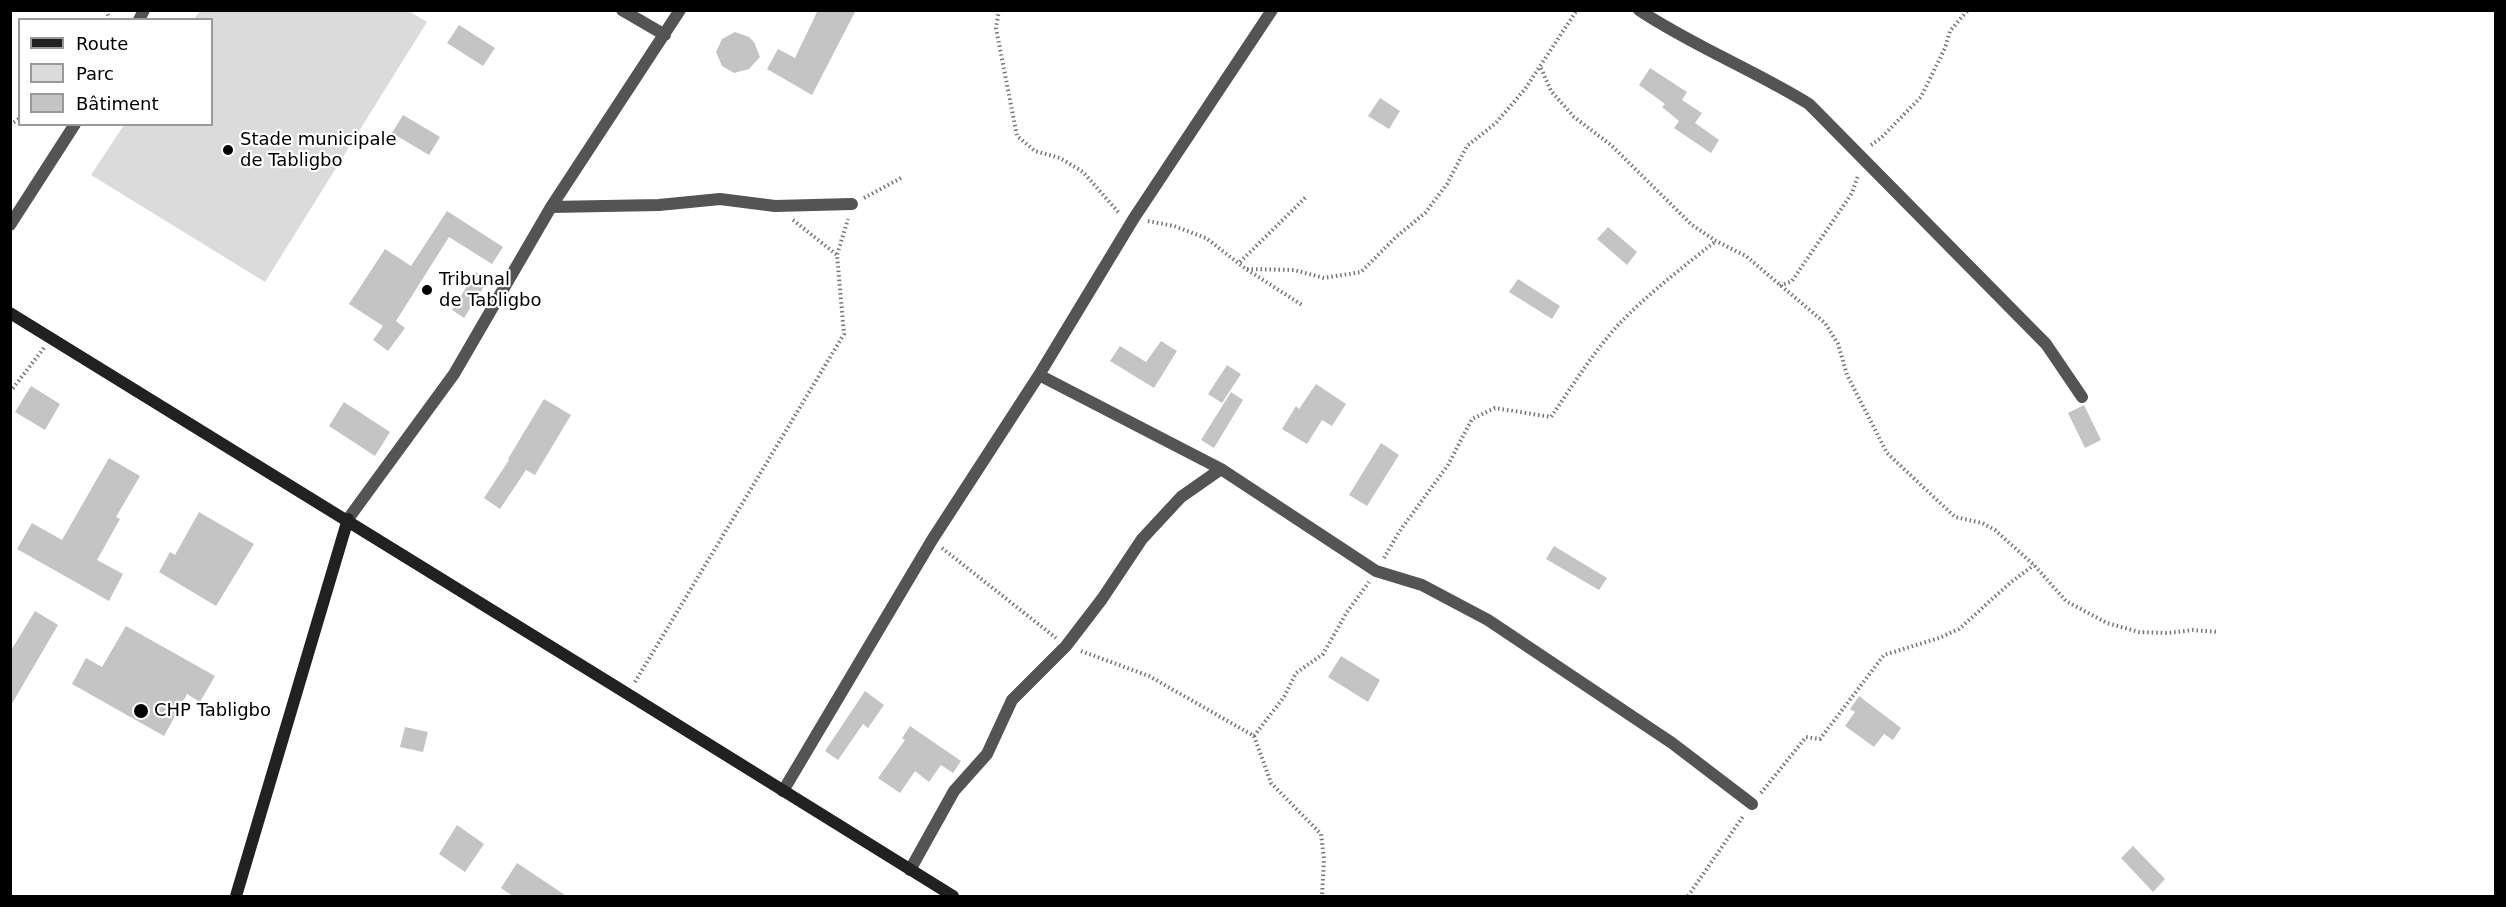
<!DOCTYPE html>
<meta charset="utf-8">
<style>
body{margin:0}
#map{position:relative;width:2506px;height:907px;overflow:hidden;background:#fff;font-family:"DejaVu Sans",sans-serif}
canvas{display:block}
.frame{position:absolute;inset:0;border:12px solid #000;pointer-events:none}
.legend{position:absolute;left:18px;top:18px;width:195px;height:108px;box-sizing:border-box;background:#fff;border:2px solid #999;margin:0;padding:8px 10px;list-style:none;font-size:18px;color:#000}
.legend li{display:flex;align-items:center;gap:12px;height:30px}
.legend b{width:30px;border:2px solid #999}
</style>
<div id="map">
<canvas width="2506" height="907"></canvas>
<div class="frame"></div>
<ul class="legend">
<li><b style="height:8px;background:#212121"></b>Route</li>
<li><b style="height:16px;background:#dbdbdb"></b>Parc</li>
<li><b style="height:16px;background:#c4c4c4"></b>Bâtiment</li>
</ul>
</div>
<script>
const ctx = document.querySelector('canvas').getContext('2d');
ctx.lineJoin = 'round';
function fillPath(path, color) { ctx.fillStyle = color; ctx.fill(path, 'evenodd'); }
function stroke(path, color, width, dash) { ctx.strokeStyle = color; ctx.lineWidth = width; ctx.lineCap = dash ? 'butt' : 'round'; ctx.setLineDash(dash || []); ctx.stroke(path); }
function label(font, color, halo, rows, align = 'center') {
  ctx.font = font + ' "DejaVu Sans",sans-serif'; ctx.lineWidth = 4.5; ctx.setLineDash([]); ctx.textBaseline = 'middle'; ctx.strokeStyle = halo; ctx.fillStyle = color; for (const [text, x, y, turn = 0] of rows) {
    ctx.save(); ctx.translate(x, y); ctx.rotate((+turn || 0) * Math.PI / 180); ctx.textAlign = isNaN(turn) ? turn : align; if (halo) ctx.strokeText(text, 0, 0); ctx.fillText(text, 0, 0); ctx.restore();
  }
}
const green = new Path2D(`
 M200,11H409L427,22L265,282L91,175L124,125L212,124V20L194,19Z`);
const building = new Path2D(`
 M818,10H856L812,95L767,69L778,49L795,58Z
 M459,25L495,48L483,66L447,43Z
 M735,32L749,37L754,42L760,57L749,69L734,73L722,66L716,52L722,39Z
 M1650,68L1687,92L1682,100L1702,113L1695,123L1719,140L1711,153L1674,128L1679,121L1662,107L1665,104L1639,85Z
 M1380,98L1400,111L1389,129L1368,116Z
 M403,115L440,137L429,155L392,133Z
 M447,211L503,247L492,264L449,237L396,321L405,328L388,351L373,340L383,326L349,304L385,249L411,266Z
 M1608,227L1637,252L1627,265L1597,239Z
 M476,272L488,280L464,318L452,310Z
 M1518,279L1560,306L1552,319L1509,292Z
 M1161,341L1177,351L1154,388L1110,361L1120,346L1146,362Z
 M1227,365L1241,374L1222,403L1208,394Z
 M1316,384L1346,404L1332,426L1322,420L1307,444L1282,429L1296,406L1299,409Z
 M31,386L60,404L45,430L15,412Z
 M1231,392L1243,400L1214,448L1201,440Z
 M544,399L571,415L535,475L526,470L500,509L484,498L509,460L508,459Z
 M344,402L390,432L375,456L329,426Z
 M2084,405L2101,440L2085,448L2068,413Z
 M1381,443L1399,455L1367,506L1349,495Z
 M109,458L140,476L116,517L120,519L97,560L123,574L109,601L17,549L32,523L62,540Z
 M199,512L254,544L216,606L159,572L170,552L175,555Z
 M1554,546L1607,578L1599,590L1546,559Z
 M35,611L58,625L10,707V652Z
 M126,626L215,676L200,702L187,694L164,736L72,684L86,658L102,667Z
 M1341,656L1380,680L1368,702L1328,677Z
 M865,691L884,705L868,728L863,724L838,760L825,751Z
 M1859,696L1901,728L1893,740L1884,734L1874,747L1845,726L1855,712L1850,709Z
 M910,726L961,761L953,773L941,765L929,782L915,771L900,793L878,778L905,740L902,738Z
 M405,727L428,732L423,752L400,747Z
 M457,825L484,844L465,872L439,854Z
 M2133,846L2165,879L2153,892L2121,858Z
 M517,863L568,897H514L501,888Z`);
const path = new Path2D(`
 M106,10L110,20
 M999,10L996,28L1017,136L1035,151L1060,158L1083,172L1120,214
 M1541,68L1551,91L1574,117L1611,145L1692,225L1716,241L1746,256L1825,323L1838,344L1847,375L1887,453L1955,517L1982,523L1995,530L2034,565L2066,601L2107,623L2139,632L2167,633L2193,630L2218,632
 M10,125L20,118
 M1871,145L1881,138L1921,97L1945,48L1950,31L1968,10
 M864,198L901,178
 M793,220L837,255
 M1148,221L1174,226L1206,238L1246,269L1302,305
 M1240,262L1306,197
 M1247,269L1294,270L1324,278L1361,272L1396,237L1425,213L1447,184L1467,146L1496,123L1525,89L1577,10
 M1780,286L1792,281L1852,193L1858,176
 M10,392L44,348
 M942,548L1056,638
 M1384,558L1399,532L1448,465L1472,419L1495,408L1551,417C1573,385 1594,351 1620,323C1648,294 1684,266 1716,241
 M1081,651L1149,676L1254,736L1271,783L1321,834L1324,859L1322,896
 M635,682L844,334L837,255L848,219
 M1254,736L1284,697L1296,673L1323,654L1347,612L1369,582
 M1761,793L1806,737L1820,739L1884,655L1939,638L1959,629L2010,583L2034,565
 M1688,896L1744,815`);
const street = new Path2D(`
 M622,10L665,35
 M1639,10C1693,46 1754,70 1809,104L2046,344L2082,397
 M139,20L144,10
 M551,207L659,205L720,199L775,206L852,204
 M10,225L75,124
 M1039,375L1221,469L1376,571L1422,585L1488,620L1672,743L1752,804
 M348,519L454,374L551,207L680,10
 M783,791L932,540L1039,375L1134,218L1272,10
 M910,870L954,791L987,754L1012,700L1066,646L1102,599L1142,539L1181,497L1221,469`);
const secondary = new Path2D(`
 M10,313C326,506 639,701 953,896
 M236,896L348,519`);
const markers = [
 [228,150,6,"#000"],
 [427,290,6,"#000"],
 [141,711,8,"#000"]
];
const poiNames = [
 ["Stade municipale",240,140],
 ["de Tabligbo",240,161],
 ["Tribunal",439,280],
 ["de Tabligbo",439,301],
 ["CHP Tabligbo",154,711]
];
fillPath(green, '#dbdbdb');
fillPath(building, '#c4c4c4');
stroke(path, '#767676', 4, [1.5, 3]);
stroke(street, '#545454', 12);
stroke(secondary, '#212121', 12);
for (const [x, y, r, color] of markers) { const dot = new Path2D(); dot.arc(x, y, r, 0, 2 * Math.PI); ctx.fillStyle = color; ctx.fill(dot); stroke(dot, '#fff', 2); }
label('18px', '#000', '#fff', poiNames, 'left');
</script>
